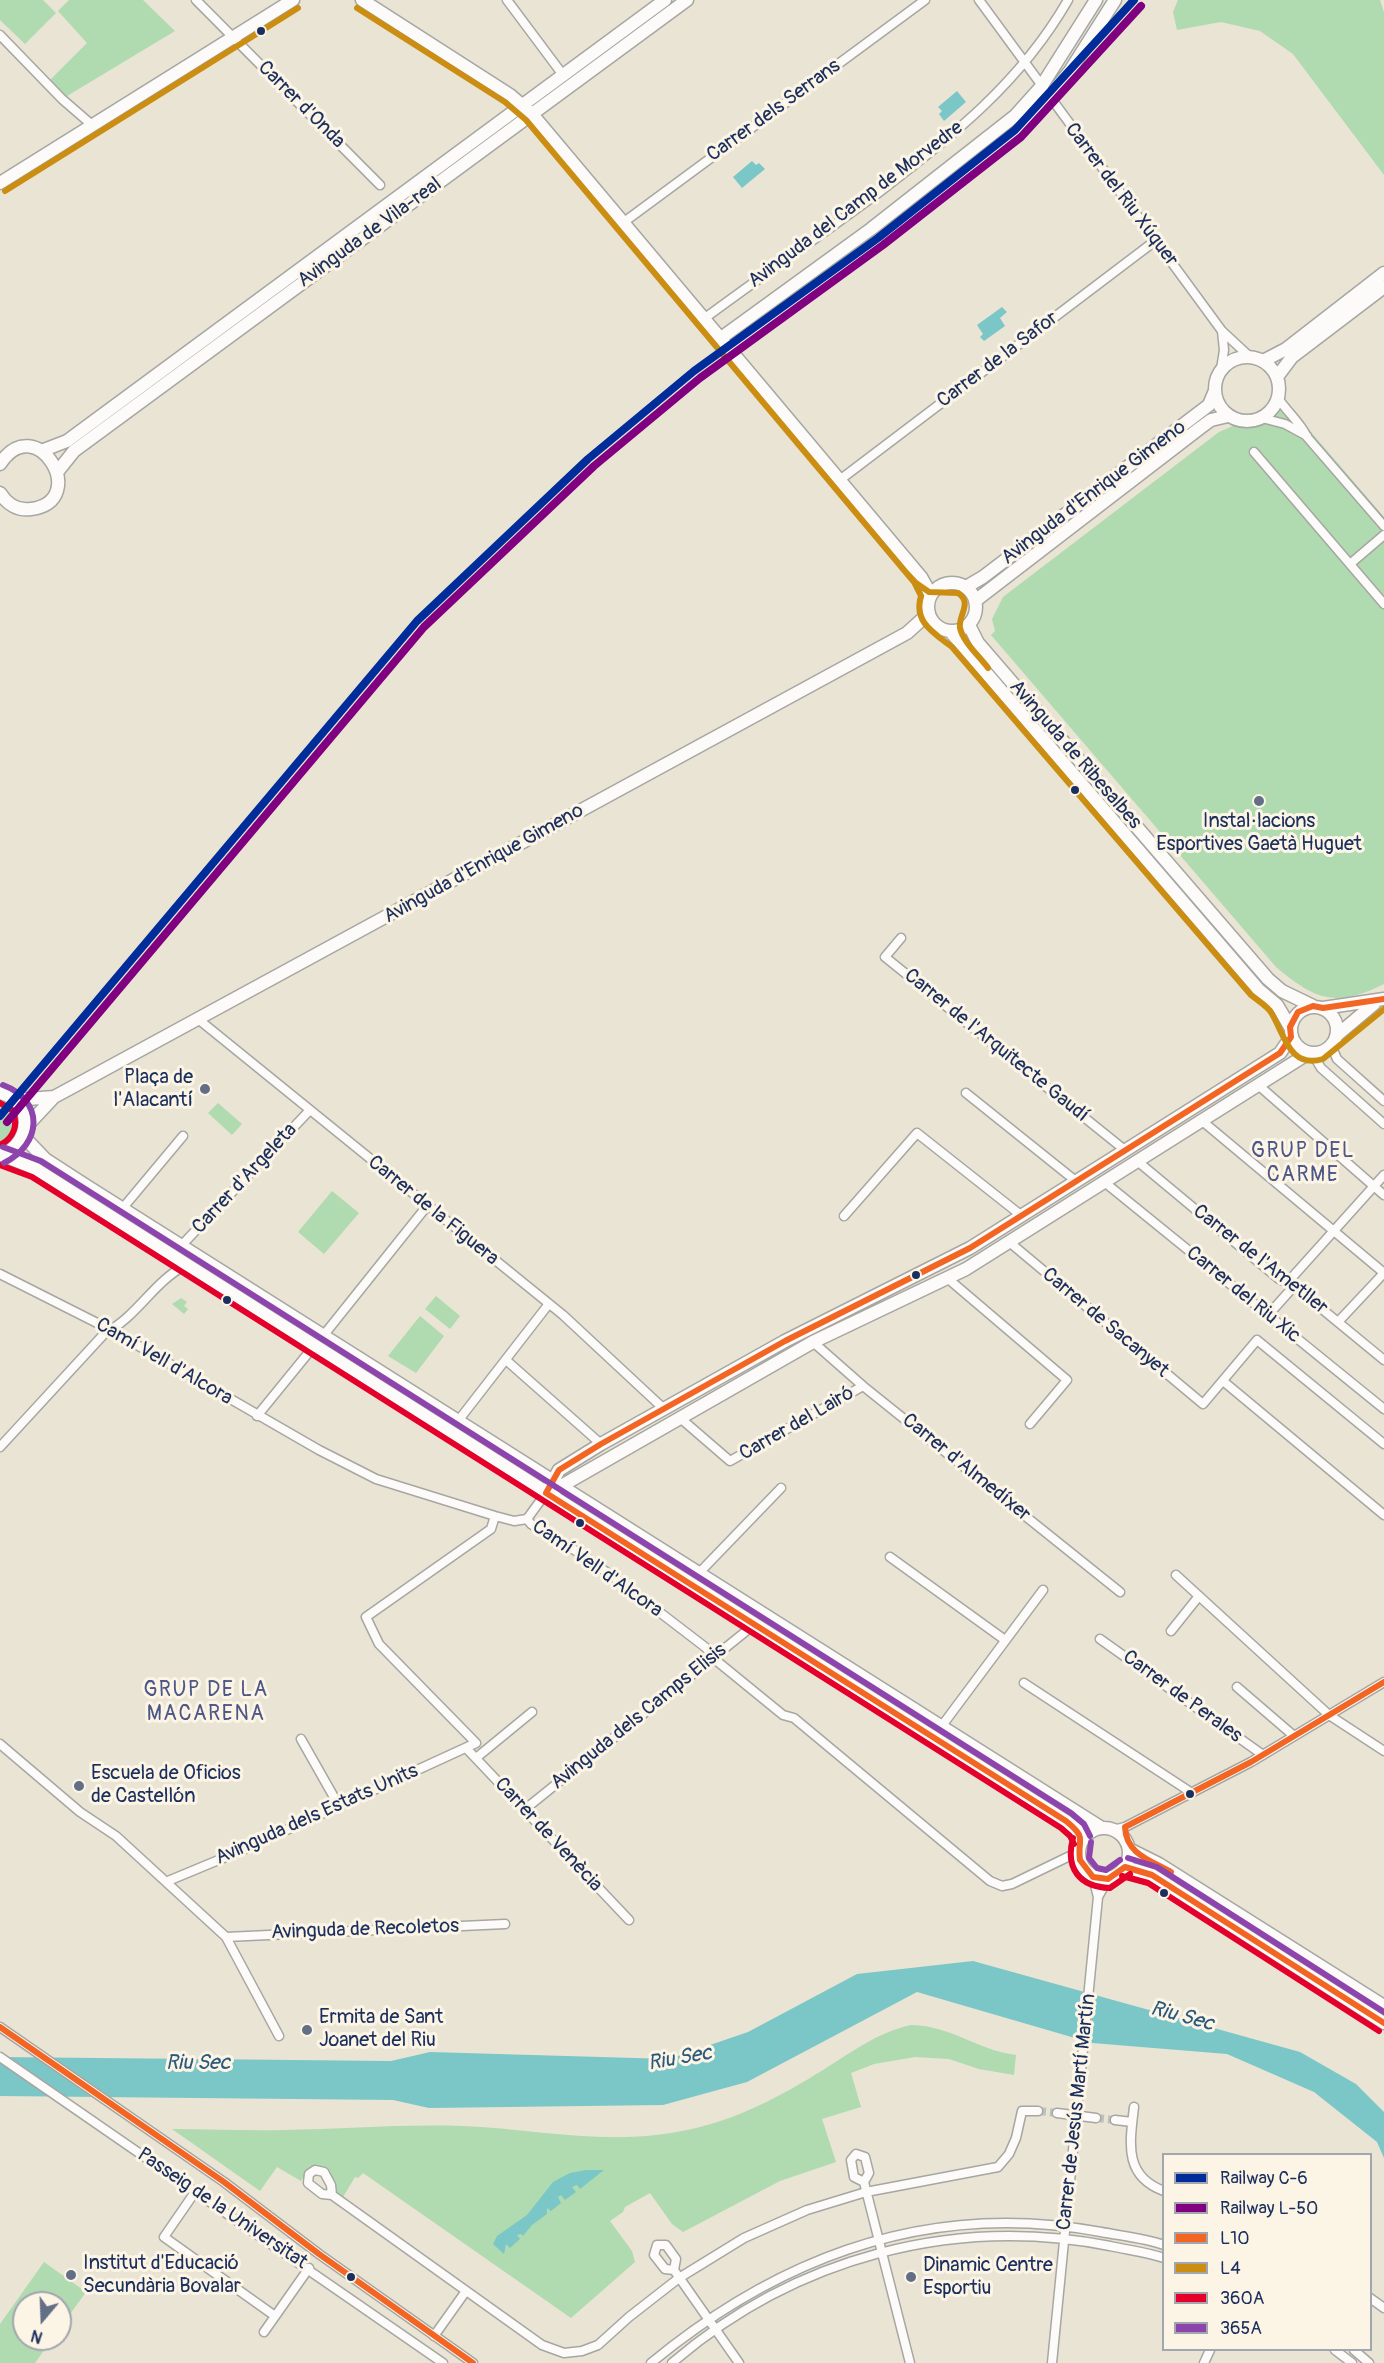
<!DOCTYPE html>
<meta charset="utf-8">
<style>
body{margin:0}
#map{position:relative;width:1384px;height:2363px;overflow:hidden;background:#e9e4d4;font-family:Pangolin,sans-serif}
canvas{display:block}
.legend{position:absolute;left:1162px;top:2153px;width:210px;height:198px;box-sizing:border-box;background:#fcf5e5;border:2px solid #a2a6af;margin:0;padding:8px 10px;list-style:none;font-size:18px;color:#1b2f5e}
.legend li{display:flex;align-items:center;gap:12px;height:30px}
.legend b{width:30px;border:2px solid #a2a6af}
.north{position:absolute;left:12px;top:2291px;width:60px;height:60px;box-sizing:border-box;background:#fcf5e5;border:2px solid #a2a6af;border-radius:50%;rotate:199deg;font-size:16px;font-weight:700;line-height:24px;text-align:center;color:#1b2f5e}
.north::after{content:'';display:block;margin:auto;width:21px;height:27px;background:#636e87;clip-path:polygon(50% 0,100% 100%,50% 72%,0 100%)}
</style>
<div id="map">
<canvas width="1384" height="2363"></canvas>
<ul class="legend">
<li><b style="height:8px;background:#002d9a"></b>Railway C-6</li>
<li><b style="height:8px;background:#800080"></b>Railway L-50</li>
<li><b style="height:8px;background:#f26522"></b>L10</li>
<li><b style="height:8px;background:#cb8e13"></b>L4</li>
<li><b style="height:8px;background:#e4002b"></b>360A</li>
<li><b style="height:8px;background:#8e44ad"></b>365A</li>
</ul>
<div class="north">N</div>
</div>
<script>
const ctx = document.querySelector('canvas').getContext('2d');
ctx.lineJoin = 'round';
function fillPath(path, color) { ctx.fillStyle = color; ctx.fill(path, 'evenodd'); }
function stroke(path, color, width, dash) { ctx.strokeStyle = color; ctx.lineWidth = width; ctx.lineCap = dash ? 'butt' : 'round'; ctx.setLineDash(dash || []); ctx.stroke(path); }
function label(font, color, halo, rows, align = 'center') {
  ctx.font = font + ' Pangolin,sans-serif'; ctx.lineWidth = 6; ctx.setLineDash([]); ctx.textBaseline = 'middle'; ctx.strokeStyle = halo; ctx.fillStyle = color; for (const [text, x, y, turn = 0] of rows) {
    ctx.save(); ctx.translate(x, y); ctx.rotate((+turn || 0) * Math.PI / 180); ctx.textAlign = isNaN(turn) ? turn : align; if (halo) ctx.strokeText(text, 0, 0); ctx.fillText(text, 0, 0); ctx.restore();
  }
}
const green = new Path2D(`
 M0,0H43L56,13L25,44L0,20Z
 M69,0H143L175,31L62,99L46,84L87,43L58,11Z
 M1178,0H1380L1384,12V175L1293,54L1260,31L1221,22L1177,30L1173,12Z
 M1286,403L1384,517V984C1336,1008 1315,1000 1276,967L991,635L995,631L992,619L1003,597L1219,432Z
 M0,1100L12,1107C23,1123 19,1141 0,1147Z
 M218,1103L242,1124L232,1135L208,1113Z
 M332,1191L359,1213L324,1254L298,1232Z
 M436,1296L460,1316L450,1329L425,1309Z
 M181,1298L187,1302L184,1306L188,1309L184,1314L172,1304Z
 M420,1316L444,1336L416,1373L388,1356Z
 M911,2025C953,2026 976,2050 1016,2055L1014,2075L979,2069L949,2059L915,2057L874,2064L851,2073L861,2107L822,2119L836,2162L780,2181L683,2232L672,2224L650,2193L625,2207L623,2212L610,2221L632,2251L635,2262L571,2318L363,2173L358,2178L355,2177L343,2197L336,2193L334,2183L316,2166L308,2169L301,2181L277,2167L260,2191L172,2129C210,2129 247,2131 285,2130C344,2129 403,2124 462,2126C538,2129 611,2147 687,2130C737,2120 781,2096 823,2070C852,2052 878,2032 911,2025Z
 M44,2262L86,2292L60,2328V2303H24V2339H52L35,2363H0V2324Z`);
const water = new Path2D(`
 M957,91L966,102L944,121L939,114L942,111L938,107Z
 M752,161L756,165L759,163L765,169L742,188L733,177Z
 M1002,307L1007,312L1000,318L1005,326L984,341L980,337L983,334L977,325Z
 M973,1961L1300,2052L1356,2084L1384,2112V2158L1377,2142L1314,2092L1227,2054L1092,2043L917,1992L747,2082L663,2105L429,2108L393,2100L0,2096V2057L391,2061L430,2052L669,2059L748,2032L857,1974Z
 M586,2170H604L580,2189L577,2185L572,2187L576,2192L565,2200L561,2195L558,2197L561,2203L551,2211L547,2208V2214L532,2225L523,2236L521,2234L517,2235L520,2239L510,2248L506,2244L504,2254L493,2244L497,2236L527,2215L553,2182L570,2173Z`);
const streetTunnel = new Path2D(`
 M1038,2111L1057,2113
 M1096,2118L1115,2120`);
const street = new Path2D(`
 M196,0L380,185
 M507,0L563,75
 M979,0L1222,331L1250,357
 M0,35L62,99L92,125
 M624,222L925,0
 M705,318C762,276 821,235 878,193C953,136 1021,82 1068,0
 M1221,369L1224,350L1222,331
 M1278,398C1287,412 1300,422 1307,437L1384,526
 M1262,418L1285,424L1307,436
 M1254,452L1384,604
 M841,479L1155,241
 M1350,564L1384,535
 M901,938L885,957L1126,1151
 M198,1019L563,1315L664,1409
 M1331,1045L1337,1059L1384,1101
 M1312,1053L1321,1068L1384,1124
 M1257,1084L1384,1195
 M966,1093L1077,1182
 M1201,1120L1384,1273
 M1136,1160L1279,1279L1294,1286L1384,1360
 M1103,1181L1384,1409
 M122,1209L183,1136
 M844,1216L917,1133L1022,1216
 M1008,1241L1203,1404L1257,1340L1384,1444
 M181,1246L309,1111
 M0,1274L111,1330L319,1450L376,1479L495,1516L514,1521L527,1519
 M946,1277L1067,1380L1030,1424
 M1287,1283L1384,1175
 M1270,1313L1294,1286
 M1338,1322L1384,1273
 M323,1336L427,1206
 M813,1342L863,1386L1120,1592
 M506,1360L601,1444
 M1223,1381L1384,1515
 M257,1416L314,1346
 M679,1417L730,1461L863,1386
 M458,1421L548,1305
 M0,1447L105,1333C137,1317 154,1281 186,1265
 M527,1519L531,1524L576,1551L615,1578L705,1647L718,1662L783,1715L794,1718L990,1881L1002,1886L1012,1884L1078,1852
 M527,1519L546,1493
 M890,1557L1005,1640
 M699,1573L781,1488
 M1176,1575L1329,1715L1384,1751
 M1171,1631L1199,1596
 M1100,1639L1263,1755
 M1024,1683L1192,1793
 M1237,1687L1294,1736
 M941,1727L1043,1590
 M301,1739L339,1806
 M0,1744L80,1812L116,1836L226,1937L279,2036
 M467,1749L629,1920
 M476,1758L532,1712
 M524,1810L755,1624
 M1113,1830L1125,1827L1251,1762L1384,1682
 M168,1881L245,1849L476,1743L379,1644L366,1617L491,1529L495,1516
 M1098,1897L1108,1879
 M226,1937L505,1924
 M0,2027L224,2182L319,2254L473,2363
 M0,2057L443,2363
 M1134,2107C1130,2142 1123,2176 1164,2191
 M1057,2113L1096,2118
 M1115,2120L1132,2122
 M864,2182L854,2177L851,2160L856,2154L865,2157L869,2173L864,2182L910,2363
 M195,2192L164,2237L275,2316
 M332,2195L331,2185L324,2172L315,2170L309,2174L308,2183L322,2194L332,2195L542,2345L564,2353L582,2351L598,2345L629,2317L679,2278L744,2238L807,2210L866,2192L998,2167L1009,2154L1016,2138L1022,2111H1038
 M674,2270L665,2269L654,2255L657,2245H666L676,2259L674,2270L739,2363
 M1370,2298L1384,2308
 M264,2332L309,2268
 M434,2336L466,2291
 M1335,2350L1352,2363
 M1354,2350L1369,2363
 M651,2363C782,2255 931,2200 1101,2232C1122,2236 1144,2238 1164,2245
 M672,2363C794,2258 953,2215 1110,2246C1128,2250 1146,2252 1164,2258
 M1052,2363L1098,1897L1093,1877
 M1204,2363L1210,2350`);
const secondary = new Path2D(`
 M362,0L510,95L532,114L921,577L931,595
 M0,183L293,0
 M721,338L871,229L1015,116L1041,87L1096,0
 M730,348L881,241L1018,134L1070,71L1115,0
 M1215 389a32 32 0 1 1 64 0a32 32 0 1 1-64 0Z
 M1263,361L1286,349L1384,273
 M1277,377L1292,357L1384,287
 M41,451L67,441L665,0
 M0,464C36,408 92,501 31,509C18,511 7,504 0,493
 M58,471L74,451L687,0
 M928 607a24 24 0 1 1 48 0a24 24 0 1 1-48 0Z
 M966,587L983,577L1209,405L1214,393
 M975,601L1200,428L1211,420L1228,416
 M969,625L978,643L1268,979L1282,991L1313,1006
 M950,631L1258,989L1277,1005L1290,1027
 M1291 1030a23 23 0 1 1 46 0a23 23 0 1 1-46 0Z
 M1323,1008L1384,999
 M1336,1036L1374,1004
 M0,1093C35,1101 31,1145 0,1155
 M15,1100L54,1097L67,1090L907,633L929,613
 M26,1127L54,1097
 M24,1137L45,1159L82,1183L1102,1828
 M2,1155L36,1169L1066,1821L1077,1830L1082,1840
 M550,1486L559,1470L601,1444L785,1341L970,1248L1280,1053L1291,1037
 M556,1489L813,1342L966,1269L1309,1053
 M1079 1853a25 25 0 1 1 50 0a25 25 0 1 1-50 0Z
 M1129,1849L1159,1864L1384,2006
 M1125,1867L1152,1875L1384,2023`);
const bus1 = new Path2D(`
 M1384,999L1323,1008L1313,1006L1298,1012L1290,1027L1291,1037L1280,1053L970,1248L785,1341L601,1444L559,1470L546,1493L1066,1821C1088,1839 1077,1838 1080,1860L1093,1877L1108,1879L1125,1867L1152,1875L1384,2023
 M1171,1872C1150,1860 1126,1854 1125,1827L1251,1762L1384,1682
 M0,2027L224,2182L319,2254L473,2363`);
const bus2 = new Path2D(`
 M357,8L505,102L526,120L914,582L921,596C913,622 934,633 952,647L1251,995C1258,1001 1268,1006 1272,1014C1285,1036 1290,1069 1323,1059L1384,1009
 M5,191L298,8
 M902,568L916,583L929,592L958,593C973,603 958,615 960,628C963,642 980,657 988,668`);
const bus3 = new Path2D(`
 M0,1103L12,1110C19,1124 14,1138 0,1145
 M0,1165L32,1177L1061,1828L1070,1836L1074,1844
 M1073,1838C1065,1868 1079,1887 1110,1888L1130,1874
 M1122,1876L1148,1883L1379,2031`);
const bus4 = new Path2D(`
 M3,1085C45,1101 42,1144 4,1163
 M3,1147L41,1161L1071,1813L1084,1824L1090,1836
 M1091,1842L1089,1858L1097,1868L1106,1870L1120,1860
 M1128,1858L1157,1867L1384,2012`);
const rail1 = new Path2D(`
 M0,1116L417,621L588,459L694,371L878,238L1015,130L1134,0`);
const rail2 = new Path2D(`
 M7,1122L424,627L594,466L700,378L883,245L1021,137L1141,6`);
const markers = [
 [261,31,5,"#1b2f5e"],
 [1075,790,5,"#1b2f5e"],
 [1259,801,6,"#636e87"],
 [205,1089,6,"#636e87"],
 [916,1275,5,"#1b2f5e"],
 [227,1300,5,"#1b2f5e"],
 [580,1523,5,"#1b2f5e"],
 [79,1786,6,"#636e87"],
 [1190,1794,5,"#1b2f5e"],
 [1164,1893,5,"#1b2f5e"],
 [307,2030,6,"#636e87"],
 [71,2275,6,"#636e87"],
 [351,2277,5,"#1b2f5e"],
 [911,2277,6,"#636e87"]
];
const streetNames = [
 ["Carrer d'Onda",301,105,45],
 ["Carrer dels Serrans",774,111,-36],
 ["Carrer del Riu Xúquer",1121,195,53],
 ["Avinguda del Camp de Morvedre",856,205,-37],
 ["Avinguda de Vila-real",370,233,-36],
 ["Carrer de la Safor",998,360,-37],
 ["Avinguda d'Enrique Gimeno",1094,493,-37],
 ["Avinguda de Ribesalbes",1075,755,49],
 ["Avinguda d'Enrique Gimeno",484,864,-29],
 ["Carrer de l'Arquitecte Gaudí",996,1046,39],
 ["Carrer d'Argeleta",245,1179,-47],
 ["Carrer de la Figuera",433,1211,39],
 ["Carrer de l'Ametller",1260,1260,38],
 ["Carrer del Riu Xic",1243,1295,39],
 ["Carrer de Sacanyet",1105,1323,40],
 ["Camí Vell d'Alcora",164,1362,30],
 ["Carrer del Lairó",797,1424,-30],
 ["Carrer d'Almedíxer",966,1468,39],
 ["Camí Vell d'Alcora",597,1569,35],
 ["Carrer de Perales",1182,1697,36],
 ["Avinguda dels Camps Elisis",639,1717,-39],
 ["Avinguda dels Estats Units",317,1815,-24],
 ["Carrer de Venècia",548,1835,47],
 ["Avinguda de Recoletos",365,1930,-2],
 ["Carrer de Jesús Martí Martín",1077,2112,-84],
 ["Passeig de la Universitat",222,2209,34]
];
const poiNames = [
 ["Instal·lacions",1259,822,"center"],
 ["Esportives Gaetà Huguet",1259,845,"center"],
 ["Plaça de",193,1078,"right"],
 ["l'Alacantí",193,1101,"right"],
 ["Escuela de Oficios",91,1774],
 ["de Castellón",91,1797],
 ["Ermita de Sant",319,2018],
 ["Joanet del Riu",319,2041],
 ["Institut d'Educació",83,2264],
 ["Secundària Bovalar",83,2287],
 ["Dinamic Centre",923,2266],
 ["Esportiu",923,2289]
];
const neighbourhoodNames = [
 ["GRUP DEL",1303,1152],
 ["CARME",1303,1176],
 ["GRUP DE LA",206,1691],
 ["MACARENA",206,1715]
];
const waterNames = [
 ["Riu Sec",1182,2017,15],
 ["Riu Sec",680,2059,-10],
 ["Riu Sec",198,2064]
];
fillPath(green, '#b0daaf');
fillPath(water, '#7bc7c7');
stroke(streetTunnel, '#c0c0bc', 8, [8, 4]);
stroke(street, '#a6a6a2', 11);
stroke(secondary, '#a6a6a2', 15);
stroke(street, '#fcfbf9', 8);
stroke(secondary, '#fcfbf9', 12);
stroke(bus1, '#f26522', 6);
stroke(bus2, '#cb8e13', 6);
stroke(bus3, '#e4002b', 6);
stroke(bus4, '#8e44ad', 6);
stroke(rail1, '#002d9a', 8);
stroke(rail2, '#800080', 8);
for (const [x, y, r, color] of markers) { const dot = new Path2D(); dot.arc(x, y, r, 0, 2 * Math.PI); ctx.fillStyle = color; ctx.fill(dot); stroke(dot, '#fcf5e5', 2); }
label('20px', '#1b2f5e', '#fcf5e5', streetNames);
label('20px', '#1b2f5e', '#fcf5e5', poiNames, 'left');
ctx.letterSpacing = '1.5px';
label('21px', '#4c5687', '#fcf5e5', neighbourhoodNames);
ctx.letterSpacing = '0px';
label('italic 21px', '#2a597c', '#fcf5e5', waterNames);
</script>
